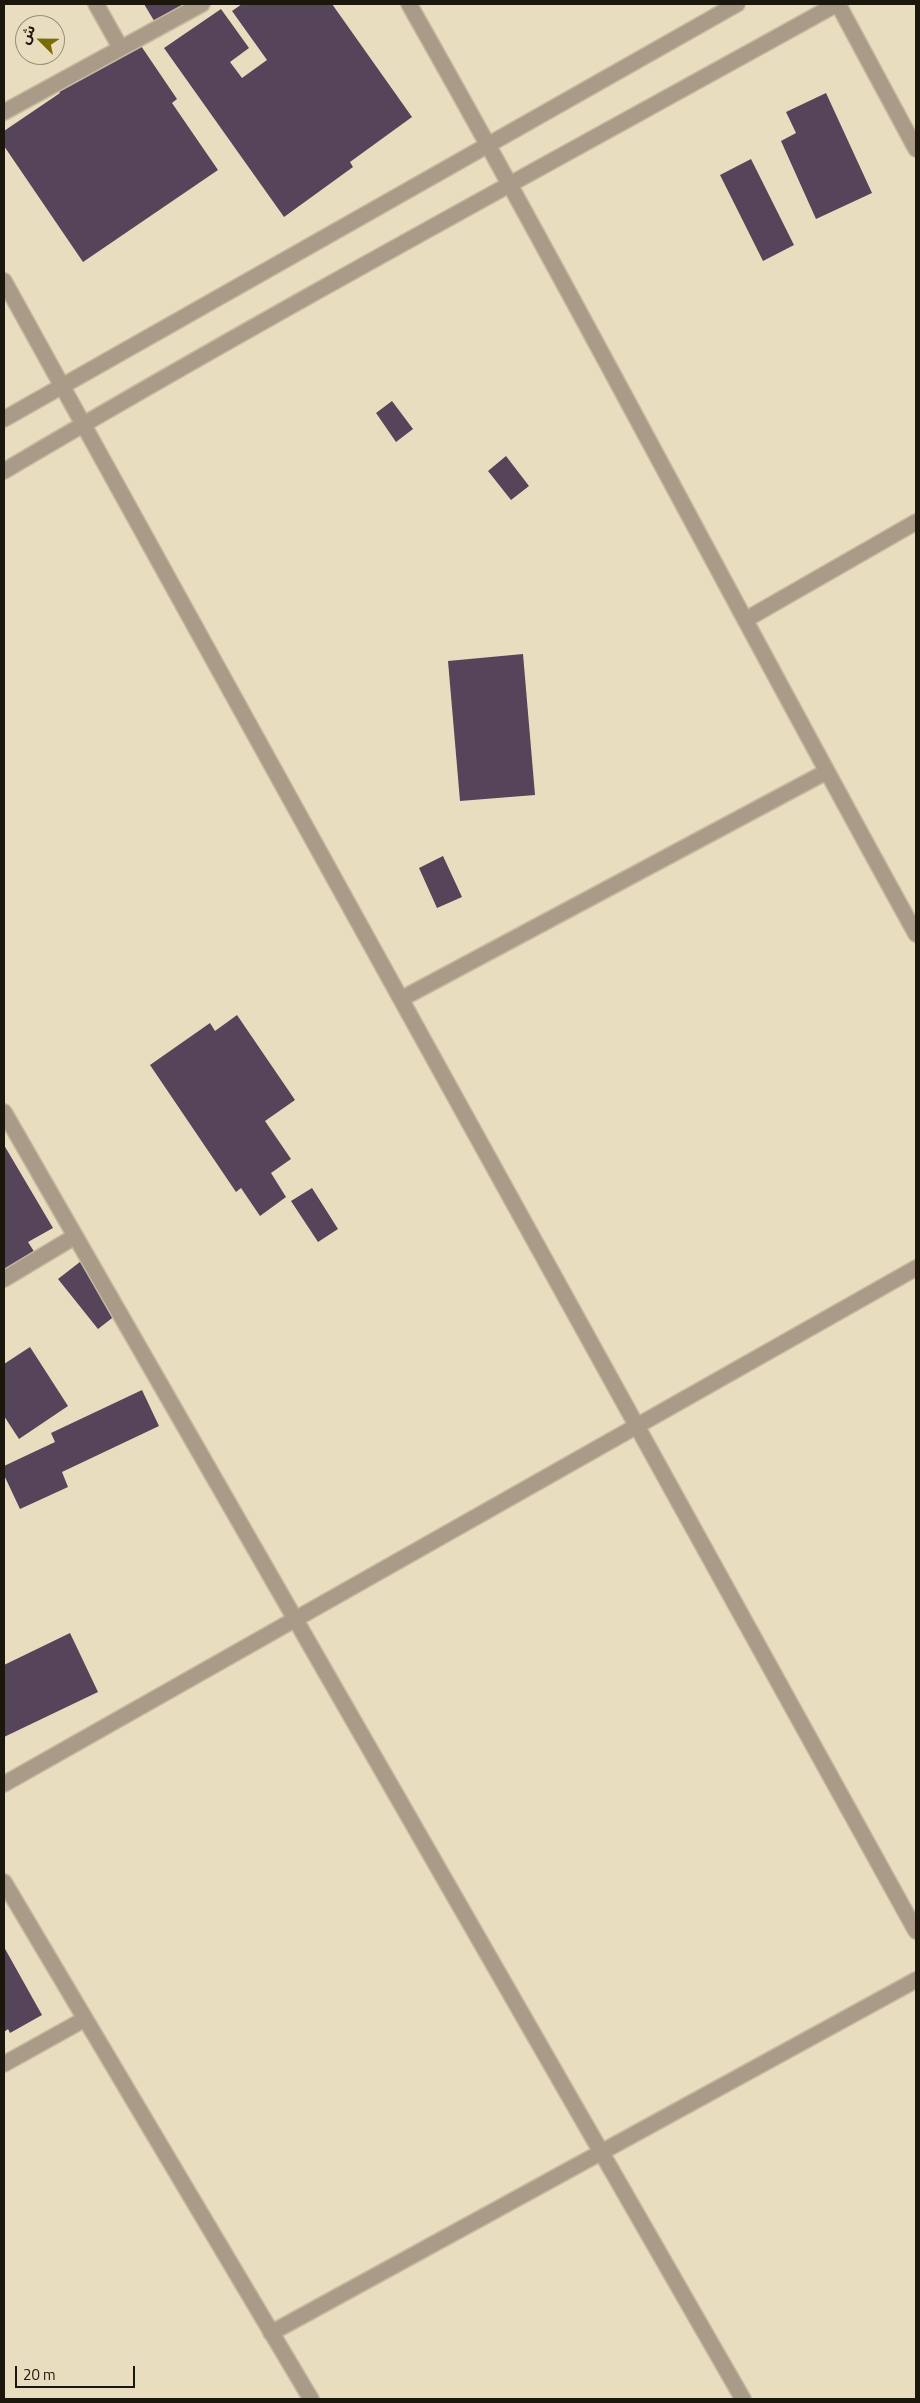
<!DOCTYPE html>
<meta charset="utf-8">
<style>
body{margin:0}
#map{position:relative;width:920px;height:2403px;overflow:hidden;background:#e8debf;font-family:"Titillium Web","Noto Sans Arabic",sans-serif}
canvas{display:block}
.frame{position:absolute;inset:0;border:5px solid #1b170c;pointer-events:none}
.north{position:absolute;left:15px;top:15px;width:50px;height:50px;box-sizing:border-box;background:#e8debf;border:1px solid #968e77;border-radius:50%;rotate:293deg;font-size:14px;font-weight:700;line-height:20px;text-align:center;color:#1b170c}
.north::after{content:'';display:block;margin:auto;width:18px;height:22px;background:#796c07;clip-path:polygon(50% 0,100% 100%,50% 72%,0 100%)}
.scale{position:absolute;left:15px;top:2366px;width:120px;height:22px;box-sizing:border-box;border:2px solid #1b170c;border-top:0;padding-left:6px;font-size:15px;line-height:18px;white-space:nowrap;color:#1b170c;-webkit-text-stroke:4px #e8debf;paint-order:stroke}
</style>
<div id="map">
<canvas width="920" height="2403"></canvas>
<div class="frame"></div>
<div class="north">ش</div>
<div class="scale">20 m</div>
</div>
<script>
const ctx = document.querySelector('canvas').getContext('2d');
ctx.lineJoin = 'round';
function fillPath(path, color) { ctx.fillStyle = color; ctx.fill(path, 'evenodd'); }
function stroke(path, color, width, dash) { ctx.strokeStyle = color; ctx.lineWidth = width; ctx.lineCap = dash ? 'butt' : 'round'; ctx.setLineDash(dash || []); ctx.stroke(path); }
const building = new Path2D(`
 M144,4H190L156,24Z
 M242,4H332L412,117L350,162L353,167L284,217L164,48L221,9L249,48L230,62L242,78L267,60L232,11Z
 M135,37L177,99L172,103L218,170L83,262L4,146V131L60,93L58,89Z
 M826,93L872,193L816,219L781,141L796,133L786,112Z
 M751,159L794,245L763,261L720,175Z
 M392,401L413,429L396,442L376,413Z
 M506,456L529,486L511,500L488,471Z
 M523,654L535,795L460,801L448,661Z
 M443,856L462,897L437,908L419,868Z
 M237,1015L295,1100L265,1121L291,1159L271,1173L286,1197L260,1216L241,1188L236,1192L150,1065L210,1023L215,1031Z
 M4,1145L53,1228L28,1242L42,1264L4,1287Z
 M312,1188L338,1229L318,1242L291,1201Z
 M85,1258L125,1308L98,1329L58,1279Z
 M30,1347L68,1406L19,1439L4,1416V1364Z
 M142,1390L159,1426L62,1472L68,1487L20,1509L4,1475V1466L55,1442L51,1433Z
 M70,1633L98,1692L4,1737V1665Z
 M4,1947L42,2015L10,2033L8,2029L4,2032Z`);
const minor = new Path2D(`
 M96,4L120,47
 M409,4C583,311 745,625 916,934
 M838,4L916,149
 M4,112L202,4
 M4,281L916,1931
 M4,419L737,4
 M4,471C278,309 559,158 837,4
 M745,620L916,522
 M401,999L826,772
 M4,1112L743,2399
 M4,1279L74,1237
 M4,1784L916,1268
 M4,1882L311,2399
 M4,2064L85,2019
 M271,2333L916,1980`);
fillPath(building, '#56445a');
stroke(minor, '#c3ba9f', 18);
stroke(minor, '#aa9a88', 15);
</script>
